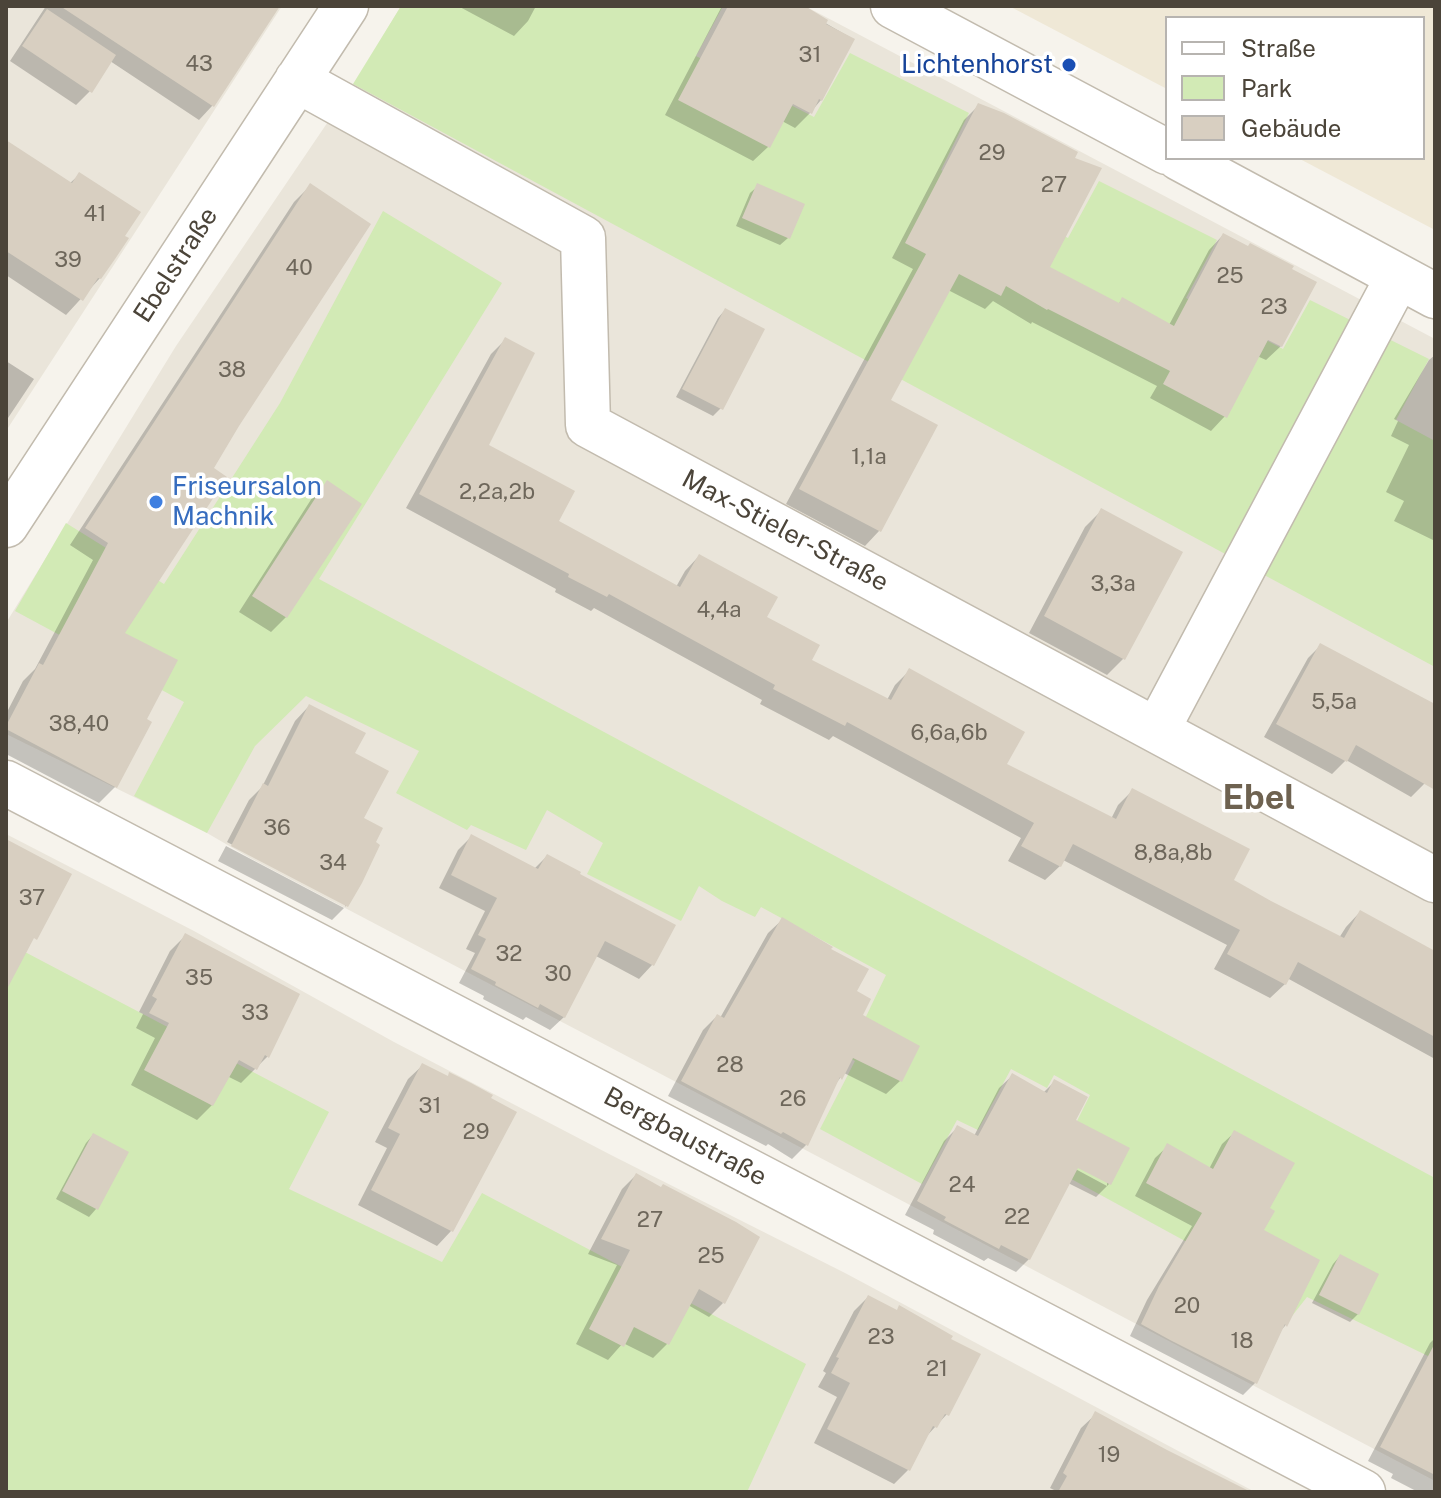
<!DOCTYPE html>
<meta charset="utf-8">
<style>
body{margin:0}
#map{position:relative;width:1441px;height:1498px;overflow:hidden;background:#f6f3ec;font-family:"Public Sans",sans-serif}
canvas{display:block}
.frame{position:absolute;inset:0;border:8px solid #4b4439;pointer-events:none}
.legend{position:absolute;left:1165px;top:16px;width:260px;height:144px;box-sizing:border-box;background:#fff;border:2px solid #b7b4b0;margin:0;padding:10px 14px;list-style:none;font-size:24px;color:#4b4439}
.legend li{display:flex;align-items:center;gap:16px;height:40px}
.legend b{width:40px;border:2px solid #b7b4b0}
</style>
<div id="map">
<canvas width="1441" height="1498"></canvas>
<div class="frame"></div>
<ul class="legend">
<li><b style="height:10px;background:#fff"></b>Straße</li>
<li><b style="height:22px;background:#d2eab5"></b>Park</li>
<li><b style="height:22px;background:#d8cfc1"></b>Gebäude</li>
</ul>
</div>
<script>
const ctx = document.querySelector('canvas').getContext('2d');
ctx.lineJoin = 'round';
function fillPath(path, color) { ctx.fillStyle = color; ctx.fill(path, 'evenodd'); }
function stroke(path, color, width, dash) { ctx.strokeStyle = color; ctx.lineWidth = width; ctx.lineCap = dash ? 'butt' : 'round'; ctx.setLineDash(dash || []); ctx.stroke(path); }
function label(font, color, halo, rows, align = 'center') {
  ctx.font = font + ' "Public Sans",sans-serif'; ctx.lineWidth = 7; ctx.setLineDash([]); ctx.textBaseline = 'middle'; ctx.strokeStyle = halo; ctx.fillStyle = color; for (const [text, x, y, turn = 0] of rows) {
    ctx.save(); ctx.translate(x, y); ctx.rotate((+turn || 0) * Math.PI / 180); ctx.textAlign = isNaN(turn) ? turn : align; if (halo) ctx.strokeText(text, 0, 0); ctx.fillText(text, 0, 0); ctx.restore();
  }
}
const residential = new Path2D(`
 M6,6H282L6,431Z
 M401,6H805L1435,339V1481L250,858L207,833L6,734V623L176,346L359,76Z
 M6,834L194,931L394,1042L611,1155L845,1273L1255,1492H47L6,1464Z`);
const education = new Path2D(`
 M1009,6H1435V230L1298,158H1423V18H1167V89Z`);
const green = new Path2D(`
 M401,6H723L696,56L814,117L850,53L969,113L941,170L1068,238L1099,181L1217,240L1186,298L1283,349L1310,300L1429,359L1396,420L1435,441V667L353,84Z
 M383,211L502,283L319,579L1435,1178V1382L1428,1356L1307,1297L1292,1316L1229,1265L1053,1169L1090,1095L1054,1075L1047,1088L1011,1069L978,1130L957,1120L922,1184L820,1129L855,1061L847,1056L886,975L761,907L755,917L722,901L699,886L681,921L587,874L603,843L547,810L526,850L471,825L467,830L396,793L419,751L306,696L255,746L207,833L134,796L184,702L15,611L66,523L164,584L280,403Z
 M6,942L329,1112L289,1189L442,1262L482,1193L806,1364L747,1492H6Z`);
const shadow = new Path2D(`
 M46,6H278L212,106L199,120L110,61L90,91L76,105L10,61Z
 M458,6H536L528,21L514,36Z
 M722,6H796L853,39L821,100L810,113L795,128L782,121L768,147L753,161L665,115Z
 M979,105L1048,268L1117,305L1122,300L1169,325L1209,250L1223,235L1281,346L1266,360L1257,356L1225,416L1211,431L1150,398L1157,386L1032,322L1031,324L993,301L985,309L948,290L888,401L935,426L879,531L865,546L786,504L913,269L892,258L964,120Z
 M6,143L69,184L80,174L100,278L66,315L6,275Z
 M310,186L237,425L122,633L144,720L116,786L99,803L6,754V714L23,681L35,669L93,560L70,545L294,202Z
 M758,186L788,238L780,245L736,226L750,193Z
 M725,310L721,408L713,416L676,397L718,318Z
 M505,340L486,446L556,522L676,587L685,571L699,556L810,660L887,700L895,685L909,671L1005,765L1111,819L1118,805L1132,791L1231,881L1339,938L1346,927L1360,912L1435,953V1059L1287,978L1285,984L1270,998L1214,969L1227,945L1063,860L1060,866L1045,880L1008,861L1021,838L833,736L829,740L760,704L762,700L594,608L591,611L555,592L556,589L406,508L491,354Z
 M1435,355V541L1394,521L1404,501L1386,492L1409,445L1391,436L1398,421L1394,419L1429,360Z
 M6,361L34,379L6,421Z
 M327,483L286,617L271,632L239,612L312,498Z
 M1101,511L1124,658L1107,675L1029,633L1085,527Z
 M1321,645L1435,706V764L1424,784L1411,797L1346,760L1332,774L1264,737L1308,658Z
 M309,706L361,819V882L345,907V904L227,842L249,800L262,787L295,721Z
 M471,837L534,869L547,856L577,875L674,926L652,965L639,979L596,956L564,1017L550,1030L526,1017L523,1020L483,999L484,996L459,983L475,953L466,949L485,911L439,888L458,850Z
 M226,846L344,908L332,920L218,861Z
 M782,920L854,992L860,1016L900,1081L886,1094L844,1073L834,1086L806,1145L792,1159L768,1144L766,1146L668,1096L703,1030L717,1016L720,1018L768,933Z
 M185,936L268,1056L241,1083L227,1076L212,1105L197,1120L131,1085L155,1038L136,1028L143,1014L139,1012L170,951Z
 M423,1065L514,1113L451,1231L437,1246L358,1205L387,1148L375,1142L408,1079Z
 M1013,1075L1043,1093L1054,1082L1073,1120L1127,1149L1109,1184L1096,1197L1068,1183L1029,1259L1016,1272L988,1258L984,1261L933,1234L934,1230L905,1215L944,1141L957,1128L974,1136L999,1088ZM1070,1162L1107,1181V1186L1068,1165Z
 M1235,1132L1267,1209L1262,1231L1318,1261L1285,1326L1280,1331L1255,1383L1243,1395L1130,1336L1147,1300L1192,1226L1135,1196L1155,1158L1168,1146L1209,1169L1222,1144Z
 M93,1135L127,1153L96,1209L89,1217L56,1199L86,1143Z
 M636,1175L723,1303L709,1317L688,1305L667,1344L653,1358L623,1343L608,1360L576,1344L617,1265L588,1254L622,1189Z
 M1340,1256L1358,1314L1350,1322L1312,1303L1333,1264Z
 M868,1297L947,1414L924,1439L908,1470L894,1484L814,1443L837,1397L818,1387L826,1373L823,1371L854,1311Z
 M1435,1338V1492H1418L1391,1478L1393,1474L1368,1461L1430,1343Z
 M1096,1414L1198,1492H1053L1054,1490L1050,1488L1081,1428Z`);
const building = new Path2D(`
 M60,6H280L214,107Z
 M728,6H805L828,20L826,24L855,39L822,101L819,99L812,114L793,104L770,148L678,100Z
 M47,9L116,55L92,93L22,46Z
 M978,103L1004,113L1078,152L1075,158L1102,168L1050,267L1119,303L1122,297L1174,326L1223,233L1248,246L1250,243L1294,266L1292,269L1317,282L1282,347L1268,340L1227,418L1163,384L1170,371L1048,309L1047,310L1006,286L1001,296L959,274L891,400L938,425L881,532L799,489L926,254L905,243Z
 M6,140L72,183L79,172L141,212L125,236L129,238L115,259L101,279L98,278L83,301L6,251Z
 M310,183L371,224L239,426L214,468L227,477L125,633L178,660L147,719L152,722L117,788L6,729V726L39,663L43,665L108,543L85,528Z
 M757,183L805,204L790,239L742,218Z
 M725,308L765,329L723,410L682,389Z
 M505,337L535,353L489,445L575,491L559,521L680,587L699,554L778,597L767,617L820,645L812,660L891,700L909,668L1025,732L1007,764L1116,819L1132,788L1250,849L1234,880L1271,901L1344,938L1360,910L1435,951V1037L1298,962L1286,985L1227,954L1240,930L1073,844L1061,867L1021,846L1034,823L847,722L845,726L773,689L775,685L609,594L607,597L568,577L569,574L419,494Z
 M327,480L362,504L287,618L252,596Z
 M1101,508L1183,552L1125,660L1044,616Z
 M1320,643L1435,704V790L1356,745L1347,762L1276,724Z
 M309,704L366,733L355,753L389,771L364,818L383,828L376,842L380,845L362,883L348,907L231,846L263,783L268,786Z
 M471,834L538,869L547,854L581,872L580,874L676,925L654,966L605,941L565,1018L540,1004L538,1008L495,985L496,982L471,969L486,939L478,935L497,898L451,875Z
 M6,839L72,874L37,940L34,938L6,991Z
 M782,917L833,947L831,949L869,969L857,991L871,999L863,1015L920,1046L902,1082L853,1058L842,1080L840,1077L808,1146L783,1132L781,1134L681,1081L717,1014L724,1018Z
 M185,933L300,994L269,1058L265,1055L257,1070L239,1060L213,1106L144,1070L169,1023L149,1013L157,999L152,996Z
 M422,1063L448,1076L449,1072L471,1083L493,1095L491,1098L517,1112L453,1232L371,1190L400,1134L388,1128Z
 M1012,1073L1047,1093L1054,1079L1088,1097L1076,1120L1130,1148L1111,1185L1078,1168L1030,1260L1001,1245L999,1249L944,1220L946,1217L917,1201L957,1125L978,1136Z
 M1234,1130L1295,1163L1270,1208L1275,1211L1264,1230L1320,1260L1287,1327L1285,1324L1257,1384L1170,1340L1141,1324L1159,1286L1202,1213L1146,1183L1167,1143L1213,1169Z
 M93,1133L129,1152L98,1210L62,1191Z
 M636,1173L661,1187L663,1184L736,1222L760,1237L725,1304L699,1289L669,1345L634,1327L624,1347L589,1329L630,1250L601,1239Z
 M1340,1254L1379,1274L1359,1315L1319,1295Z
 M868,1295L897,1310L899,1305L953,1336L951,1339L981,1354L949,1416L945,1414L937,1428L933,1426L910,1471L827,1429L850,1383L831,1373L839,1358L836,1357Z
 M1435,1343V1475L1380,1447Z
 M1095,1411L1167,1450L1251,1492H1058L1067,1476L1063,1473Z`);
const minor = new Path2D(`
 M893,6L1167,152
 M297,80L583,238L588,425L1435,880
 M1179,158L1435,296
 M6,525L346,6
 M1157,730L1398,277
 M6,783L1363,1492`);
const markers = [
 [1069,65,8,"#1a4fb4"],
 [156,502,8,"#3f7fe0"]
];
const numberNames = [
 ["31",810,55],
 ["43",199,64],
 ["29",992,153],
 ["27",1054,185],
 ["41",95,214],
 ["39",68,260],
 ["40",299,268],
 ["25",1230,276],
 ["23",1274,307],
 ["38",232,370],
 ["1,1a",869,457],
 ["2,2a,2b",497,492],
 ["3,3a",1113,584],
 ["4,4a",719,610],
 ["5,5a",1334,702],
 ["38,40",79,724],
 ["6,6a,6b",949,733],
 ["36",277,828],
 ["8,8a,8b",1173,853],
 ["34",333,863],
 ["37",32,898],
 ["32",509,954],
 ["30",558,974],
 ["35",199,978],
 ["33",255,1013],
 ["28",730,1065],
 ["26",793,1099],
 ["31",430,1106],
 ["29",476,1132],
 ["24",962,1185],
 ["22",1017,1217],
 ["27",650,1220],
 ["25",711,1256],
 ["20",1187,1306],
 ["23",881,1337],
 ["18",1242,1341],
 ["21",937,1369],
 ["19",1109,1455]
];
const transitNames = [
 ["Lichtenhorst",1053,65]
];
const streetNames = [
 ["Ebelstraße",176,265,-57],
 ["Max-Stieler-Straße",785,531,28],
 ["Bergbaustraße",685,1137,28]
];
const shopNames = [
 ["Friseursalon",172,487],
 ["Machnik",172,517]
];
const districtNames = [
 ["Ebel",1259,799]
];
fillPath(residential, '#eae5da');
fillPath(education, '#efe8d6');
fillPath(green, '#d2eab5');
fillPath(shadow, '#0003');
fillPath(building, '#d8cfc1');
stroke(minor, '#c2bbae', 47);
stroke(minor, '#fff', 44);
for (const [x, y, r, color] of markers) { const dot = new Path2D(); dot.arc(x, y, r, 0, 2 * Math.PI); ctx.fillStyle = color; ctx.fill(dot); stroke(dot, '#fff', 3); }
label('22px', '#6e675b', null, numberNames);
label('26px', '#164399', '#fff', transitNames, 'right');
label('26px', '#4b4439', '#fff', streetNames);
label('26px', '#366cbe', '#fff', shopNames, 'left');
label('bold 34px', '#6e6250', '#fff', districtNames);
</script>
